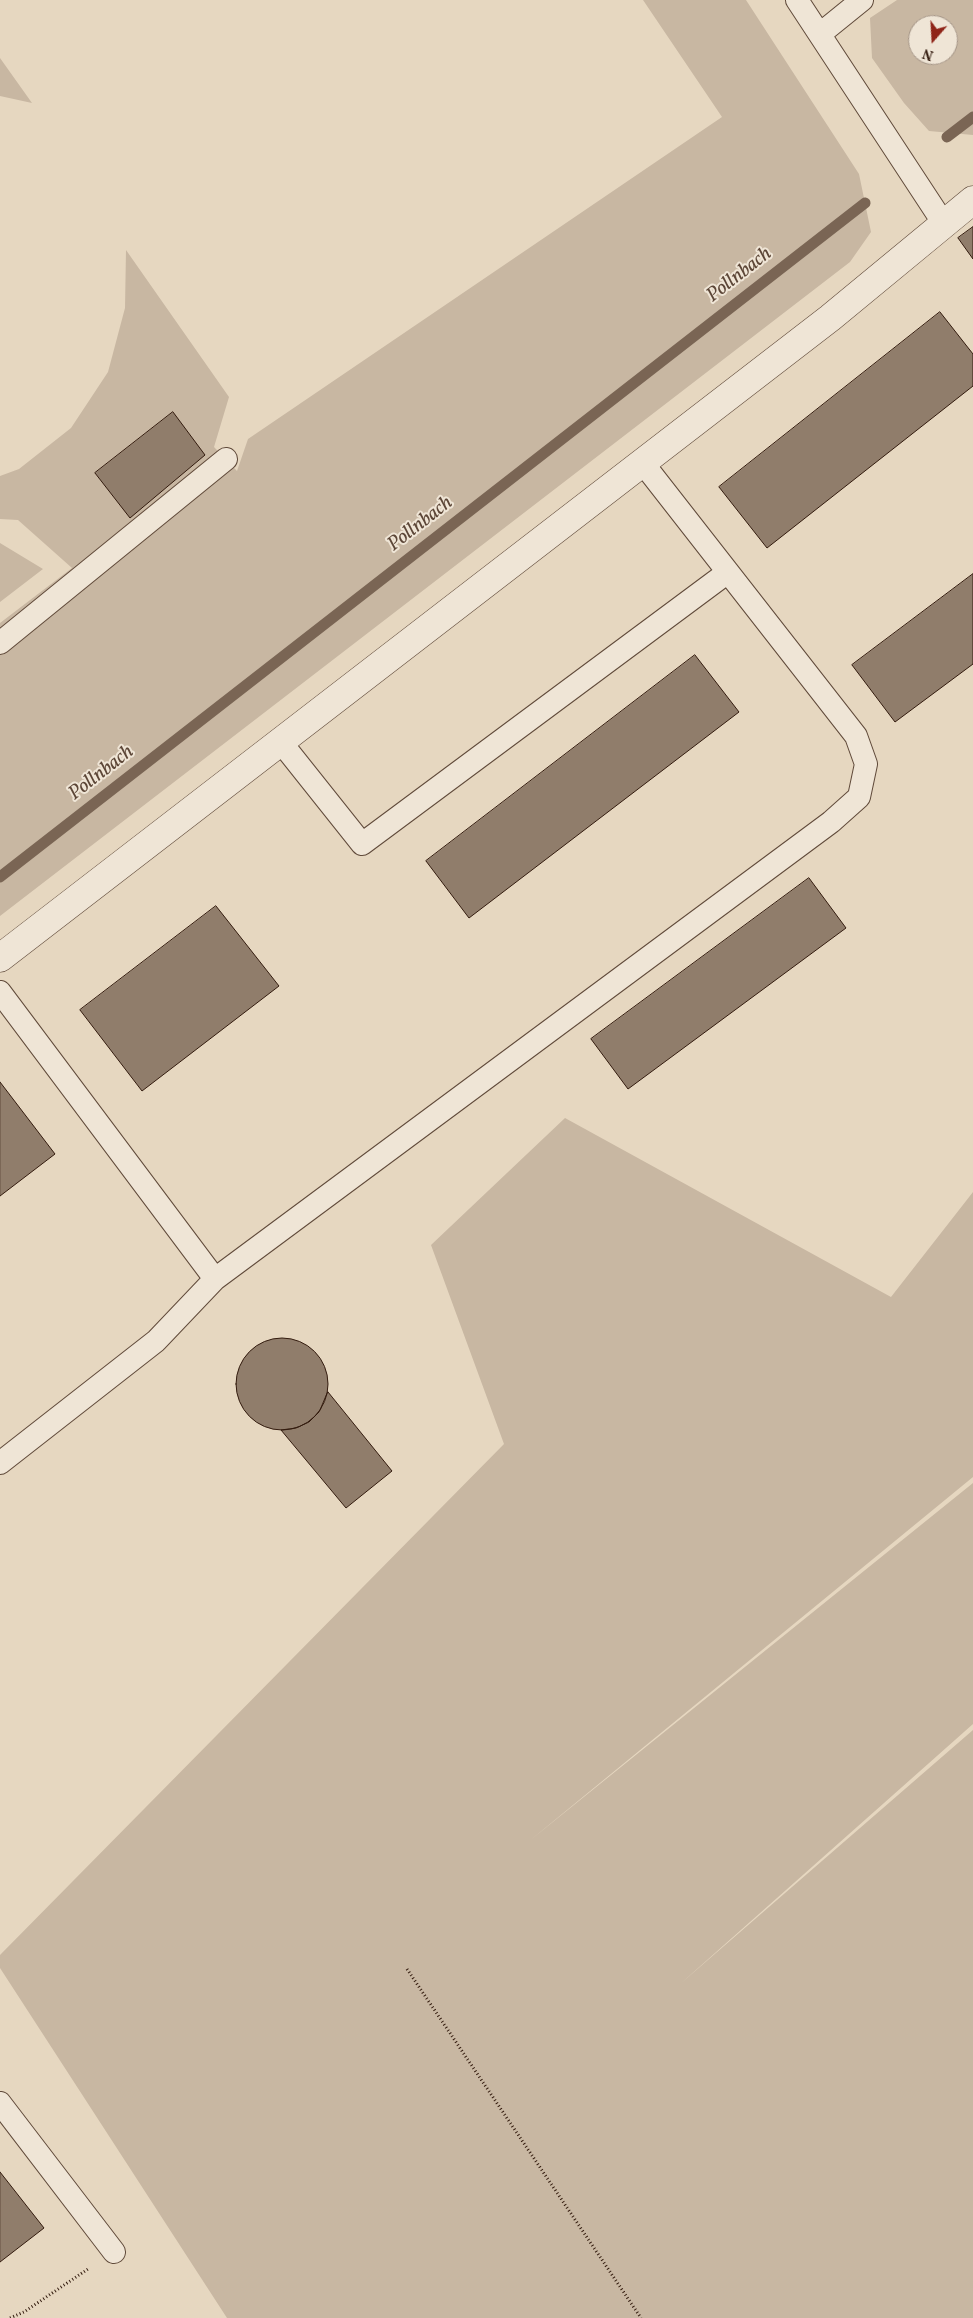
<!DOCTYPE html>
<style>
body{margin:0}
#map{position:relative;width:973px;height:2318px;overflow:hidden;background:#e6d7c0;font-family:Vollkorn,serif}
canvas{display:block}
.north{position:absolute;left:908px;top:15px;width:50px;height:50px;box-sizing:border-box;background:#efe5d6;border:1px solid #a49486;border-radius:50%;rotate:199deg;font-size:14px;font-weight:700;line-height:20px;text-align:center;color:#331b0e}
.north::after{content:'';display:block;margin:auto;width:18px;height:22px;background:#8f2418;clip-path:polygon(50% 0,100% 100%,50% 72%,0 100%)}
</style>
<div id="map">
<canvas width="973" height="2318"></canvas>
<div class="north">N</div>
</div>
<script>
const ctx = document.querySelector('canvas').getContext('2d');
ctx.lineJoin = 'round';
function fillPath(path, color) { ctx.fillStyle = color; ctx.fill(path, 'evenodd'); }
function stroke(path, color, width, dash) { ctx.strokeStyle = color; ctx.lineWidth = width; ctx.lineCap = dash ? 'butt' : 'round'; ctx.setLineDash(dash || []); ctx.stroke(path); }
function label(font, color, halo, rows, align = 'center') {
  ctx.font = font + ' Vollkorn,serif'; ctx.lineWidth = 4; ctx.setLineDash([]); ctx.textBaseline = 'middle'; ctx.strokeStyle = halo; ctx.fillStyle = color; for (const [text, x, y, turn = 0] of rows) {
    ctx.save(); ctx.translate(x, y); ctx.rotate((+turn || 0) * Math.PI / 180); ctx.textAlign = isNaN(turn) ? turn : align; if (halo) ctx.strokeText(text, 0, 0); ctx.fillText(text, 0, 0); ctx.restore();
  }
}
const green = new Path2D(`
 M643,0H746L859,174L871,232L850,262L0,916V623L72,568L18,520L0,519V476L19,469L71,428L108,372L125,308L126,250L229,397L214,447L237,471L248,439L722,117Z
 M897,0H973V135L929,131L904,103L872,58L870,18ZM918,25H948V55H918Z
 M0,58L32,103L0,96Z
 M0,543L43,569L0,602Z
 M565,1118L891,1297L973,1192V1477L528,1842L973,1483V1724L679,1985L973,1730V2318H227L0,1968V1955L504,1444L431,1245Z`);
const stream = new Path2D(`
 M947,137L973,117
 M0,877L865,203`);
const building = new Path2D(`
 M973,227V259L958,238Z
 M940,312L973,354V386L767,548L719,487Z
 M173,412L205,455L130,518L95,473Z
 M973,574V664L895,722L852,665Z
 M695,655L739,712L469,918L426,861Z
 M809,878L846,928L628,1089L591,1039Z
 M216,906L279,986L142,1091L80,1010Z
 M0,1082L55,1154L0,1196Z
 M236 1384a46 46 0 1 1 92 0a46 46 0 1 1-92 0Z
 M328,1392L392,1471L346,1508L281,1430L296,1428L309,1422L319,1412Z
 M0,2172L44,2228L0,2262Z`);
const path = new Path2D(`
 M407,1969L641,2318
 M10,2318L24,2312L88,2269`);
const lane = new Path2D(`
 M797,0L944,224
 M820,34L862,0
 M0,643L226,459
 M280,741L362,844L728,572
 M0,992L215,1279
 M0,1463L156,1341L215,1279L831,822L859,797L866,764L856,736L642,462
 M0,2103L114,2252`);
const street = new Path2D(`
 M0,958L830,318L973,200`);
const waterNames = [
 ["Pollnbach",740,276,-38],
 ["Pollnbach",421,525,-38],
 ["Pollnbach",102,774,-38]
];
fillPath(green, '#c8b7a2');
stroke(stream, '#7a6554', 11);
fillPath(building, '#907d6b');
stroke(building, '#331b0e', 1);
stroke(lane, '#604a3a', 24);
stroke(street, '#604a3a', 29);
stroke(path, '#331b0e', 3, [1, 2.5]);
stroke(lane, '#efe5d6', 22);
stroke(street, '#efe5d6', 28);
label('italic 20px', '#5c4637', '#efe5d6', waterNames);
</script>
